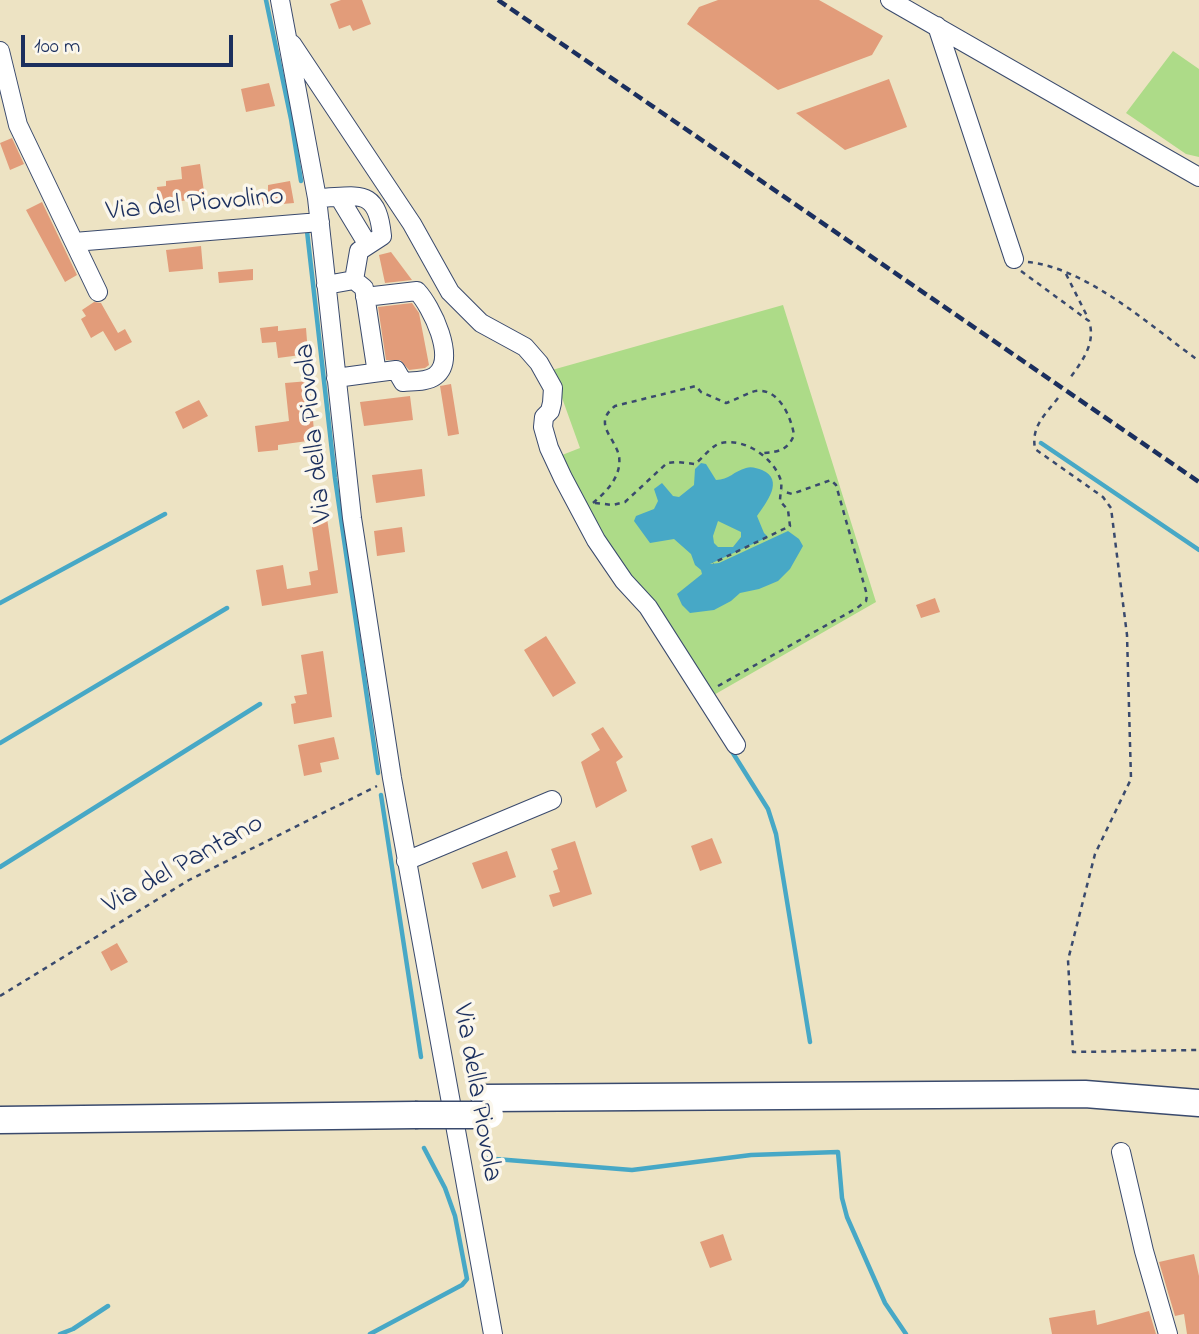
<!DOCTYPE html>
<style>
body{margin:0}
#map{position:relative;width:1199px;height:1334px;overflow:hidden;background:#ede3c3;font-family:"Indie Flower",sans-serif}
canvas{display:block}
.scale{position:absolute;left:21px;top:35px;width:212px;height:32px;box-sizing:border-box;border:4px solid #1b2f5e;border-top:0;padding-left:9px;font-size:21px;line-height:24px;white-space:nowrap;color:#1b2f5e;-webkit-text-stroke:5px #fbf7ec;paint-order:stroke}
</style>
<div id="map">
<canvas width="1199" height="1334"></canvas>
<div class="scale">100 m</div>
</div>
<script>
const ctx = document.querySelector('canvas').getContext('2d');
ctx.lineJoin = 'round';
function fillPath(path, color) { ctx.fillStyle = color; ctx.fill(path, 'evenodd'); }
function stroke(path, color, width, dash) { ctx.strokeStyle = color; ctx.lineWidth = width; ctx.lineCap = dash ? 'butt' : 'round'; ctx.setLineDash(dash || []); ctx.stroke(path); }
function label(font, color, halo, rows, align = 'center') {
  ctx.font = font + ' "Indie Flower",sans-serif'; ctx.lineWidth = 7; ctx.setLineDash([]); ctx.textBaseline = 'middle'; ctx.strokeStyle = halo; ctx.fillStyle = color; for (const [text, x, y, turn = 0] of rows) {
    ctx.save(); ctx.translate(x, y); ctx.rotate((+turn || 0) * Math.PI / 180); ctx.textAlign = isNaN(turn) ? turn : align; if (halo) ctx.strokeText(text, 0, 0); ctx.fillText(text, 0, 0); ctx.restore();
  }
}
const green = new Path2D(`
 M1173,51L1199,69V157L1186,154L1126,113Z
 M783,305L876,602L712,696L621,567L557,457L580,448L552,370Z`);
const water = new Path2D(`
 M701,463L706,464L716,480C729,480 734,471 746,468C751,466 757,468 762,470C785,480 766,503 757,516L764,533L768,537L710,564L719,563L788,531L799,539L803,546L790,569L778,581L759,589L740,593L731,601L714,610L690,613L682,605L677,594L702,574L701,570L695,565L691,554L674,539L650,543L634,521L636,516L654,509L658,501L654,489L662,483L673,496L679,497L694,485L695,469ZM718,521L741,532V537L733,547H718L714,543L713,536Z`);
const stream = new Path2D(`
 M266,0L291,119L301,181
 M307,231L335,478L378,773
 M1041,443L1199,550
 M0,603L165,514
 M0,743L227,608
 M731,750L768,809L776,834L810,1042
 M381,795L421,1057
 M0,867L260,704
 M483,1158L632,1170L751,1155L838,1152L842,1198L847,1217L885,1303L906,1334
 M60,1334L73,1329L108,1306
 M370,1334L462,1285L467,1279L455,1216L445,1188L424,1148`);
const building = new Path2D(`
 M341,0H362L371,24L353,31L350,25L339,29L330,4Z
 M718,0H819L883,36L872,55L778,90L687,24L699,7Z
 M889,79L907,127L845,150L796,113Z
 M269,83L275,106L246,112L241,89Z
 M12,138L24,164L10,170L0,143Z
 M200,164L205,198L174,202L175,208L160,209L157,187L166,186V181L182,179L181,167Z
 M290,181L294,203L248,207L247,195L268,193V185Z
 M42,202L77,275L65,282L26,210Z
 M201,246L203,269L169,272L166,250Z
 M391,252L412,280L385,283L379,255Z
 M253,269V280L219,283L218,272Z
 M94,302L101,303L118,333L125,329L132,342L115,351L103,331L91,338L81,319L86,316L82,310Z
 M412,303L419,313L429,365L425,368L409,370L400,360H386L378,307Z
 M278,326V331L306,328L308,354L278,358L276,342L262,343L260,328Z
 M309,381L315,440L278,445V450L258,452L255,426L289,421L285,383Z
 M451,384L459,434L448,436L440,386Z
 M410,396L413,420L364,426L360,402Z
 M199,400L208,416L183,429L175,412Z
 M422,469L425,496L376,503L372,475Z
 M327,518L338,593L262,606L256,570L283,565L287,589L311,585L309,572L318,570L311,520Z
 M402,527L405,552L377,556L374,531Z
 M935,598L940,612L921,618L916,605Z
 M546,636L576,683L553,697L524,650Z
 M323,651L332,717L294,724L291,704L296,703L294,696L307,694L301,655Z
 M603,727L623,757L616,762L627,791L596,808L581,762L600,750L591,734Z
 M334,737L339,759L320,763L322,772L304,776L298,745Z
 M712,838L722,863L700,871L691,846Z
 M575,841L592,894L553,907L549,895L560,892L553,871L558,869L551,849Z
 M507,851L516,877L482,889L472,863Z
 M117,943L128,962L111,971L101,952Z
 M723,1234L732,1260L710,1268L700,1242Z
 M1194,1254L1199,1276V1334H1187L1184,1314L1175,1316L1159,1262Z
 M1095,1310L1097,1325L1149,1311L1156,1334H1052L1049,1318Z`);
const path = new Path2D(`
 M1028,262C1087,268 1152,327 1199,361
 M1021,271L1089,321C1096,343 1083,360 1070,378
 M1066,274L1088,318
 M1058,398C1045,415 1031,426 1035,449L1103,497L1111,508L1127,635L1131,779L1095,854L1068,960L1073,1052L1199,1050
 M593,503C607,491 622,476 619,456C615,437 592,424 615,406L696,386L701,392L726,403C735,400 744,395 752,392C777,384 791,416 794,435C788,450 779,452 763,453
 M595,503L613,505L625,502L667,463L677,462L695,464C703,458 712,445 721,443C745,438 772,457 780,478C783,486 780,493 780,501L788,510L790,526L713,563
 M718,686L857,608L866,601L867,595L836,485L831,480L792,494L782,491
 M0,996L189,880L377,786`);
const minor = new Path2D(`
 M280,0L317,198L352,518L392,778L493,1334
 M890,0L1199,177
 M937,26L1014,259
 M292,44L412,224L450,292L481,323L525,347L539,363L553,388L552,403L550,411L544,417L543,427L549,448L563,478L596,540L624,581L648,607L736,745
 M0,51L18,125L74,242L320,222
 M339,197L368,245
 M317,198C358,197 377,186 382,236L359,251L354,280
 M74,242L98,292
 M326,285L354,280L364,288L376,367L373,373L336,378
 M365,297L417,291C431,306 458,359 435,376C427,382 412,381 403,382L396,370L373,373
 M406,861L552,800
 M1121,1152L1144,1251L1168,1334`);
const highway = new Path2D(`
 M485,1098L1085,1094L1199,1103
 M0,1120L415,1115`);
const rail = new Path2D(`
 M498,0L1199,482`);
const highwayBridge = new Path2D(`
 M415,1115H490`);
const streetNames = [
 ["Via del Piovolino",195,206,-5],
 ["Via della Piovola",316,433,-96],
 ["Via del Pantano",184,866,-29],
 ["Via della Piovola",475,1093,80]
];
fillPath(green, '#addb88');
fillPath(water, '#47a8c6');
stroke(stream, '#47a8c6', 4.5);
fillPath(building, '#e29c7a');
stroke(minor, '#3a4a6d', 20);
stroke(highway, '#3a4a6d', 29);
stroke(path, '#3a4a6d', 2.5, [5, 5]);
stroke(minor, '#fff', 18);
stroke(highway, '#fff', 26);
stroke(rail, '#1b2f5e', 4.5, [10, 5]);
stroke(highwayBridge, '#3a4a6d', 29, []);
stroke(highwayBridge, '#fff', 26);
label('28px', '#1b2f5e', '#fbf7ec', streetNames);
</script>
